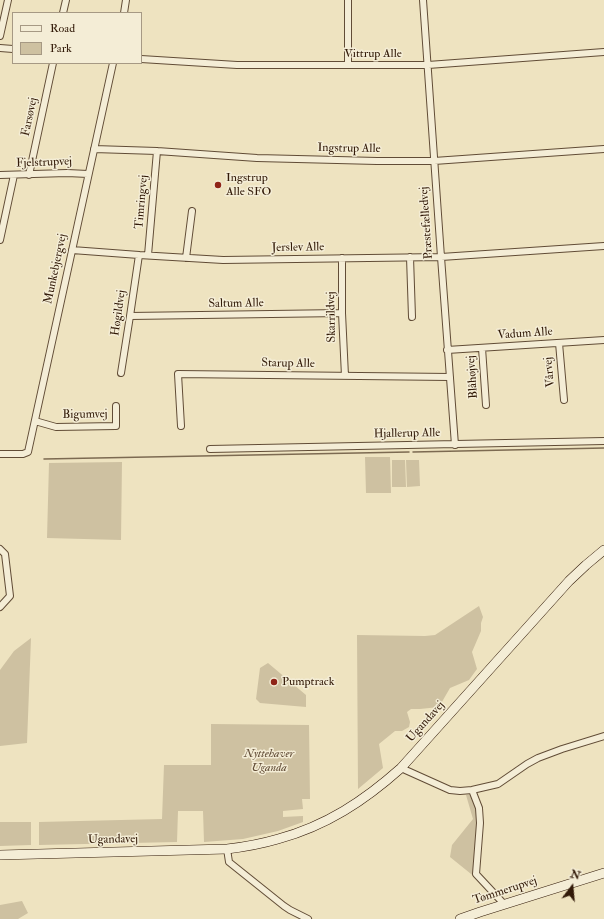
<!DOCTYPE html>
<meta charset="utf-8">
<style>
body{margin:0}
#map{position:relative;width:604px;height:919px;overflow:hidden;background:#eee3c0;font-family:"IM FELL Double Pica",serif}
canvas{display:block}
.legend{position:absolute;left:12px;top:12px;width:130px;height:52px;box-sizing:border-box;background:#f4edd6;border:1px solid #a69984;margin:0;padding:5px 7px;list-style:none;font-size:12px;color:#321a08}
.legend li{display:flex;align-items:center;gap:8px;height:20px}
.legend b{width:20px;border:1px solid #a69984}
.north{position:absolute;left:552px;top:867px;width:40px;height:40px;-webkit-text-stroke:3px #f4edd6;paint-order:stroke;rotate:16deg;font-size:11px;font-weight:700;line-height:16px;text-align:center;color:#321a08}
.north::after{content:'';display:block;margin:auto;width:14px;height:18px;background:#321a08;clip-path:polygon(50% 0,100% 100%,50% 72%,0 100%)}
</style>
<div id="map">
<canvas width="604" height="919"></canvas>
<ul class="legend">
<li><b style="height:5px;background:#f4edd6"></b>Road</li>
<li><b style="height:11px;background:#cec1a1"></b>Park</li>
</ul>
<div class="north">N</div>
</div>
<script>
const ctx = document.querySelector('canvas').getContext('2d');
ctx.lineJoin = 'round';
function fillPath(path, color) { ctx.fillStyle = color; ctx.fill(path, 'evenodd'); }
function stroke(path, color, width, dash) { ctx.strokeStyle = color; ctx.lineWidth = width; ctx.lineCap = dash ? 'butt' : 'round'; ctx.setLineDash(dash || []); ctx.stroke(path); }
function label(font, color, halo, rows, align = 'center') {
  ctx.font = font + ' "IM FELL Double Pica",serif'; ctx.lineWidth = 3; ctx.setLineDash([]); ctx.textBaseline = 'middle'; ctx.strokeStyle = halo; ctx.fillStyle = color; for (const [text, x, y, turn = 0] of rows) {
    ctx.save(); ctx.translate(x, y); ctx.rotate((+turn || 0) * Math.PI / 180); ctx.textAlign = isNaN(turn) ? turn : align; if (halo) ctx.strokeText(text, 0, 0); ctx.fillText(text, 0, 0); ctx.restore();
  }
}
const green = new Path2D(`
 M365,457H390L391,493H366Z
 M392,460H405L406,487H392Z
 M406,460H419L420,486L407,487Z
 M122,462L121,540L47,538L49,463Z
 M479,606L483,617L481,623V631L472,652L477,669L469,680L450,688L439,707L420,709H411L407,712L410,722L409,727L402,731H395L379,744L383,768L358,789L357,635L425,636L435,635Z
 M31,638L27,743L0,746V670L14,651Z
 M268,663L306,695V707L260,703L256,699L260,668Z
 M211,724L309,725L310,799H302L303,809L283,811V817L303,816V822L278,831L243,839L204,842L203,811H178L177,842L39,845V822L162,819L164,765H211Z
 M471,794L476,808L478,824L476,878L450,857L452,845L473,819L466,795Z
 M0,822H31V845L0,846Z
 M22,901L28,913L18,919H0V905Z`);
const stream = new Path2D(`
 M413,452L604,448
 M44,459L409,452`);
const street = new Path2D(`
 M348,0V65
 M423,0L441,257L455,445
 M63,13L66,0
 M124,13L126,0
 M0,36L8,0
 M0,48L13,49
 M141,59L237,65H428L604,52
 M94,149L157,151L257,158L377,161H434L604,149
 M0,175L67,173L88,174
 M29,175L53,63
 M0,240L14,175
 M72,250L139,255L223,260L441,257L604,246
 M148,255L157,151
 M410,257L412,317
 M186,258L192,211
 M342,258V313L345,376
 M130,316L342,313
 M559,343L564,400
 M482,348L486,405
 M447,350L604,340
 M121,373L130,316L139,255
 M35,421L56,427L116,426V406
 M181,426L178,374L450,377
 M210,449L604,441
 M0,454H23L28,452L113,63
 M0,549L5,554L10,596L0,607
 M401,768L450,790L460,791L472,790L498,784L527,764L538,758L562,749L604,736
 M472,790L479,808L480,823L476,874L504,904
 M227,849L229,862L284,906L290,910L308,919`);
const secondary = new Path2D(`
 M0,855L227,849C244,847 261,844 278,839C326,826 364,801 401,768L569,581L586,565L604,550
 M460,919L480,912L604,873`);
const markers = [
 [218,185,4,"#8f2418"],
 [274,682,4,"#8f2418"]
];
const streetNames = [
 ["Vittrup Alle",373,54],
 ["Farsøvej",30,117,-78],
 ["Ingstrup Alle",349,149,1],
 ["Fjelstrupvej",44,163,-2],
 ["Timringvej",142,202,-85],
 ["Præstefælledvej",427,223,-94],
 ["Jerslev Alle",298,248,-1],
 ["Munkebjergvej",56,269,-78],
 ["Saltum Alle",236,304,-1],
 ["Høgildvej",119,313,-82],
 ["Skarrildvej",332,317,-91],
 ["Vadum Alle",525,334,-4],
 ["Starup Alle",288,364,1],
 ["Vårvej",550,372,-95],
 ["Blåhøjvej",473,377,-94],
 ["Bigumvej",85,415,-1],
 ["Hjallerup Alle",407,434,-1],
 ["Ugandavej",426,722,-48],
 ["Ugandavej",113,840,-1],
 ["Tømmerupvej",505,891,-18]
];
const poiNames = [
 ["Ingstrup",226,178],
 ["Alle SFO",226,192],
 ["Pumptrack",282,682]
];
const parkNames = [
 ["Nyttehaver",269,754],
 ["Uganda",269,768]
];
fillPath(green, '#cec1a1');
stroke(stream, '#7c6a51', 1.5);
stroke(street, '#614c36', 8);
stroke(secondary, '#321a08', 10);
stroke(street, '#f4edd6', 6);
stroke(secondary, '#f4edd6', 9);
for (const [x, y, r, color] of markers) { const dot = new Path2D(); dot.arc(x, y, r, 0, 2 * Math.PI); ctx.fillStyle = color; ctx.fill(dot); stroke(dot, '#f4edd6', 1.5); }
label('12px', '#321a08', '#f4edd6', streetNames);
label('12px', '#321a08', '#f4edd6', poiNames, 'left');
label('italic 12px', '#614c36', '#f4edd6', parkNames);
</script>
